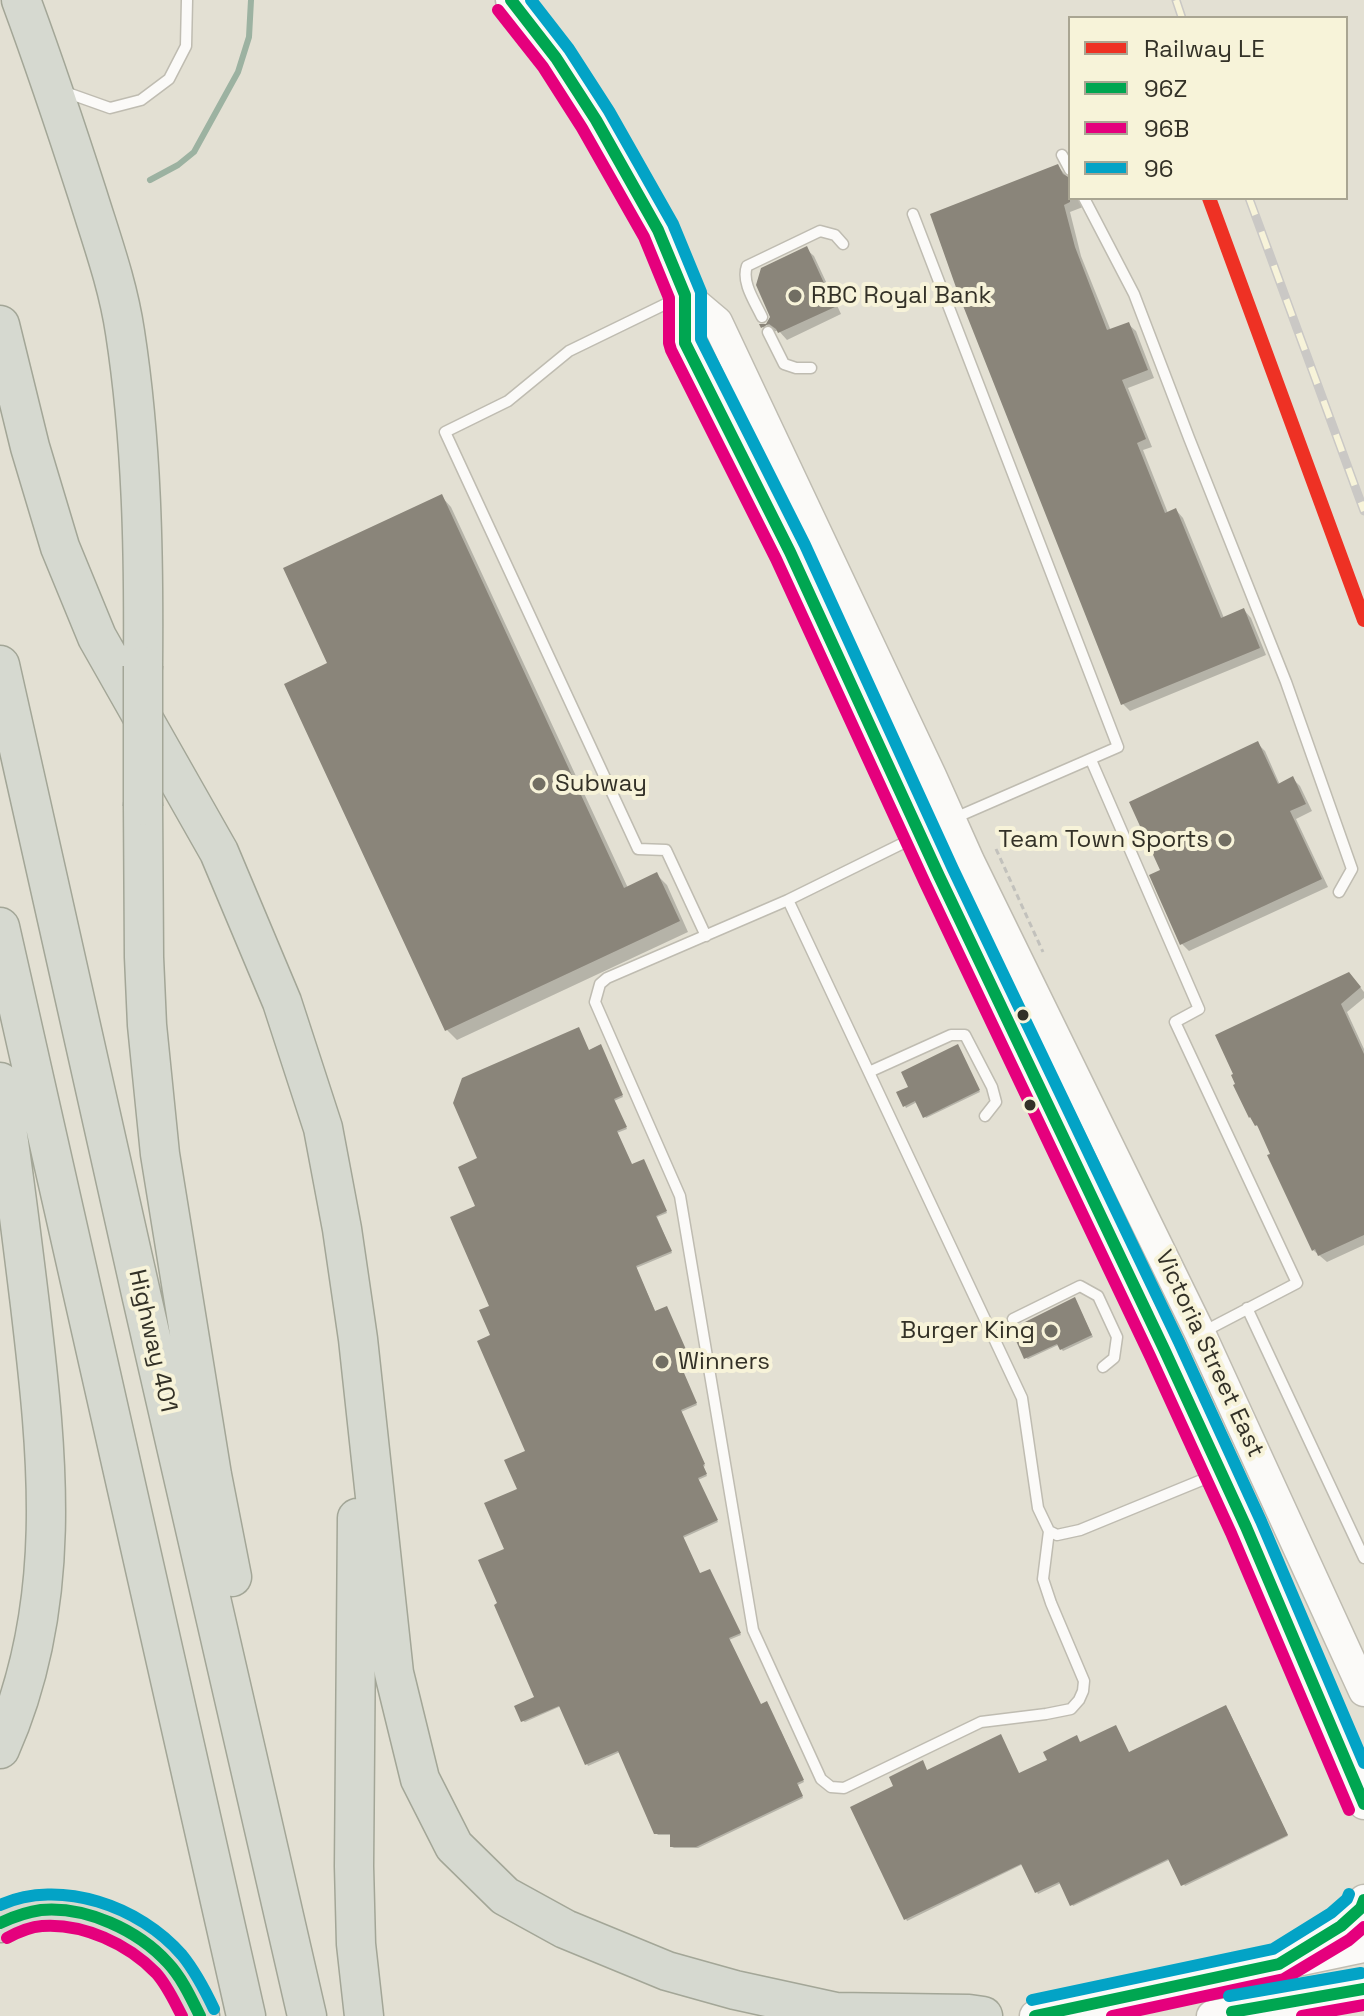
<!DOCTYPE html>
<style>
body{margin:0}
#map{position:relative;width:1364px;height:2016px;overflow:hidden;background:#e3e0d3;font-family:"Space Grotesk",sans-serif}
canvas{display:block}
.legend{position:absolute;left:1068px;top:16px;width:280px;height:184px;box-sizing:border-box;background:#f7f3d9;border:2px solid #a9a592;margin:0;padding:10px 14px;list-style:none;font-size:24px;color:#333127}
.legend li{display:flex;align-items:center;gap:16px;height:40px}
.legend b{width:40px;border:2px solid #a9a592}
</style>
<div id="map">
<canvas width="1364" height="2016"></canvas>
<ul class="legend">
<li><b style="height:10px;background:#ee3124"></b>Railway LE</li>
<li><b style="height:10px;background:#00a651"></b>96Z</li>
<li><b style="height:10px;background:#e5007d"></b>96B</li>
<li><b style="height:10px;background:#03a3c6"></b>96</li>
</ul>
</div>
<script>
const ctx = document.querySelector('canvas').getContext('2d');
ctx.lineJoin = 'round';
function fillPath(path, color) { ctx.fillStyle = color; ctx.fill(path, 'evenodd'); }
function stroke(path, color, width, dash) { ctx.strokeStyle = color; ctx.lineWidth = width; ctx.lineCap = dash ? 'butt' : 'round'; ctx.setLineDash(dash || []); ctx.stroke(path); }
function label(font, color, halo, rows, align = 'center') {
  ctx.font = font + ' "Space Grotesk",sans-serif'; ctx.lineWidth = 8; ctx.setLineDash([]); ctx.textBaseline = 'middle'; ctx.strokeStyle = halo; ctx.fillStyle = color; for (const [text, x, y, turn = 0] of rows) {
    ctx.save(); ctx.translate(x, y); ctx.rotate((+turn || 0) * Math.PI / 180); ctx.textAlign = isNaN(turn) ? turn : align; if (halo) ctx.strokeText(text, 0, 0); ctx.fillText(text, 0, 0); ctx.restore();
  }
}
const shadow = new Path2D(`
 M1057,166L1070,179V198H1083V207L1070,212L1081,256L1111,331L1128,324L1136,331L1154,378L1128,388L1152,447L1143,450L1168,513L1176,510L1183,518L1224,618L1244,610L1251,618L1266,655L1130,711L1123,704Z
 M806,249L814,256L841,314L787,340L778,330L770,334L762,326H767Z
 M441,496L451,507L628,888L657,875L667,885L688,932L457,1040L447,1030L330,664Z
 M1258,744L1265,751L1280,785L1293,779L1300,786L1312,811L1296,819L1328,887L1189,951L1182,944L1163,870Z
 M1356,982L1364,992V998L1347,1012L1364,1049V1245L1327,1262L1313,1250L1273,1155L1261,1129L1256,1125Z
 M602,1048L623,1097L614,1101L627,1129L617,1133L632,1166L645,1163L667,1213L657,1217L672,1253L636,1268L656,1313L668,1310L688,1356L678,1361L697,1405L681,1412L705,1466L703,1467L707,1476L698,1480L718,1522L683,1538L700,1575L711,1573L741,1635L729,1640L761,1706L781,1731L804,1782L798,1785L803,1798L698,1848H674L672,1847V1835H658L656,1833L620,1752L588,1766L587,1764L561,1706L525,1722L523,1721L536,1698L500,1605L507,1550L528,1452L492,1336V1307L478,1207L480,1159L589,1052Z
 M959,1048L980,1092L926,1118L917,1102L906,1108L905,1106L910,1088Z
 M1076,1301L1093,1337L1063,1351L1058,1345L1028,1359L1026,1358Z
 M1228,1709L1288,1836L1185,1886L1171,1859L1073,1906L1061,1883L1038,1894L1023,1864L907,1921L906,1919L896,1787L928,1772L1019,1775L1080,1744L1129,1754Z`);
const stream = new Path2D(`
 M150,180L178,165L194,152L238,72L249,37L251,0`);
const building = new Path2D(`
 M1058,164L1063,174L1070,178V202L1064,205L1075,247L1107,330L1129,322L1148,370L1122,380L1146,439L1137,443L1165,513L1176,508L1221,618L1244,608L1260,648L1121,705L958,293L930,214Z
 M807,246L835,307L778,333L776,329L769,324L761,328L759,324H766L770,317L756,285L761,268Z
 M442,494L624,888L657,872L680,921L445,1031L284,684L327,663L283,568Z
 M1258,741L1278,784L1293,776L1306,804L1290,811L1322,879L1180,945L1149,875L1160,870L1129,802Z
 M1349,972L1361,987L1341,1004L1364,1054V1235L1318,1256L1315,1249L1312,1251L1267,1155L1270,1154L1257,1125L1255,1126L1250,1117L1249,1118L1233,1085L1235,1084L1231,1075L1233,1074L1215,1035Z
 M579,1027L589,1050L601,1044L623,1095L614,1099L627,1127L617,1131L632,1164L644,1159L667,1211L656,1216L672,1251L636,1266L655,1311L667,1306L688,1354L678,1359L697,1403L681,1410L705,1464L703,1465L707,1474L698,1478L718,1520L683,1536L700,1573L710,1569L741,1633L729,1638L761,1704L767,1701L804,1780L797,1783L803,1796L696,1847H670V1834H654L618,1751L585,1765L559,1706L521,1722L514,1706L534,1697L494,1605L497,1603L478,1560L504,1549L484,1503L517,1489L504,1460L525,1451L477,1341L490,1335L479,1310L489,1306L450,1217L475,1206L458,1167L477,1158L453,1103L462,1078Z
 M958,1044L980,1090L923,1118L915,1101L903,1107L896,1092L908,1087L901,1072Z
 M1075,1297L1092,1335L1060,1350L1057,1344L1024,1359L1010,1327L1017,1326Z
 M1226,1705L1288,1835L1181,1886L1168,1859L1070,1906L1059,1882L1035,1893L1021,1864L904,1920L850,1807L893,1786L889,1777L923,1760L927,1770L1001,1734L1019,1773L1047,1760L1043,1752L1077,1735L1080,1742L1116,1725L1129,1752Z`);
const path = new Path2D(`
 M996,849L1043,952`);
const lane = new Path2D(`
 M65,92L110,108L141,100L169,79L186,46L187,0
 M1062,155L1070,170
 M1084,198L1134,294L1189,438L1286,682L1352,869L1339,892
 M913,214L1118,747L950,820L788,900L1022,1398L1038,1508L1049,1531
 M680,297L569,351L508,401L445,432L638,849L666,850L706,936
 M762,317C755,302 741,282 747,266L820,231L835,235L843,244
 M768,332L784,364L796,368H811
 M1091,760L1199,1009L1175,1022L1297,1283L1201,1333
 M788,900L607,978L600,984L595,1002L680,1196L753,1630L821,1779L831,1787L844,1788L981,1722L1046,1714L1071,1709L1079,1700L1083,1691L1084,1681L1051,1603L1043,1579L1049,1531L1057,1535L1080,1530L1219,1473
 M869,1072L951,1035H965L992,1087L996,1102L985,1116
 M1247,1308L1364,1558
 M1013,1319L1080,1286L1098,1296L1117,1337L1114,1358L1103,1367`);
const secondary = new Path2D(`
 M511,0L556,58L596,120L658,230L685,295V343L790,552L939,876L1164,1349L1246,1527L1364,1804
 M685,295L717,322L931,776L969,861L1200,1333L1364,1691
 M1294,1955C1315,1942 1355,1923 1364,1900
 M1035,2016L1364,1947
 M1212,2016L1364,1989`);
const highway = new Path2D(`
 M21,0C45,65 67,131 88,196C102,241 118,285 125,332C142,442 144,554 143,666
 M0,325L30,447L60,547L97,637L219,852L282,1002L323,1128L342,1229L358,1339L394,1673L420,1779L454,1846L505,1896L565,1929L667,1971L735,1990L836,2012L969,2014L983,2016
 M0,665L142,1298L307,2016
 M143,806L144,957L147,1025L160,1154L212,1475L232,1577
 M0,927L246,2016
 M0,1082C12,1156 21,1231 30,1305C48,1457 64,1605 0,1749
 M357,1518L354,1866L356,1944L364,2016
 M0,1923C50,1891 131,1922 168,1963C181,1978 191,1999 200,2016`);
const rail = new Path2D(`
 M1176,0L1182,18
 M1249,198L1364,511`);
const highwayBridge = new Path2D(`
 M143,666V806`);
const bus1 = new Path2D(`
 M511,0L556,58L596,120L658,230L685,295V343L790,552L939,876L1164,1349L1246,1527L1364,1804
 M0,1923C13,1917 26,1912 41,1910C86,1906 138,1930 168,1963C182,1978 191,1998 200,2016
 M1232,2012L1364,1989
 M1035,2016L1279,1964L1341,1926L1361,1908L1364,1900`);
const bus2 = new Path2D(`
 M498,10L543,67L582,128L644,237L669,298V343L671,350L776,559L925,883L1150,1356L1231,1533L1349,1810
 M7,1938C18,1932 29,1927 42,1926C83,1923 128,1944 156,1973C167,1985 174,2001 182,2016
 M1112,2016L1284,1979L1349,1940L1364,1927
 M1302,2016L1364,2005`);
const bus3 = new Path2D(`
 M531,0L569,49L609,111L673,224L701,292V339L805,545L953,869L1179,1342L1261,1521L1364,1763
 M0,1905C60,1878 140,1906 182,1955C195,1971 205,1990 214,2009
 M1229,1996L1361,1973
 M1032,2000L1273,1949L1331,1913L1347,1899L1349,1894`);
const rail1 = new Path2D(`
 M1209,198L1364,620`);
const markers = [
 [795,296,8,"#716e63"],
 [539,784,8,"#716e63"],
 [1225,840,8,"#716e63"],
 [1023,1015,7,"#333127"],
 [1030,1105,7,"#333127"],
 [1051,1331,8,"#716e63"],
 [662,1362,8,"#716e63"]
];
const poiNames = [
 ["RBC Royal Bank",811,296],
 ["Subway",555,784],
 ["Team Town Sports",1209,840,"right"],
 ["Burger King",1035,1331,"right"],
 ["Winners",678,1362]
];
const streetNames = [
 ["Highway 401",152,1341,77],
 ["Victoria Street East",1209,1354,65]
];
fillPath(shadow, '#0003');
stroke(stream, '#9cb2a1', 6);
fillPath(building, '#8a857a');
stroke(lane, '#bfbcb1', 13);
stroke(secondary, '#bfbcb1', 33);
stroke(highway, '#a3a697', 41);
stroke(path, '#c2c1bc', 3, [6, 4]);
stroke(lane, '#fbfaf8', 10);
stroke(secondary, '#fbfaf8', 30);
stroke(highway, '#d6d9d0', 38);
stroke(rail, '#cac8c5', 9);
stroke(rail, '#f7f3d9', 6, [18]);
stroke(highwayBridge, '#a3a697', 41, []);
stroke(highwayBridge, '#d6d9d0', 38);
stroke(bus1, '#00a651', 12);
stroke(bus2, '#e5007d', 12);
stroke(bus3, '#03a3c6', 12);
stroke(rail1, '#ee3124', 14);
for (const [x, y, r, color] of markers) { const dot = new Path2D(); dot.arc(x, y, r, 0, 2 * Math.PI); ctx.fillStyle = color; ctx.fill(dot); stroke(dot, '#f7f3d9', 3); }
label('24px', '#333127', '#f7f3d9', poiNames, 'left');
label('24px', '#333127', '#f7f3d9', streetNames);
</script>
